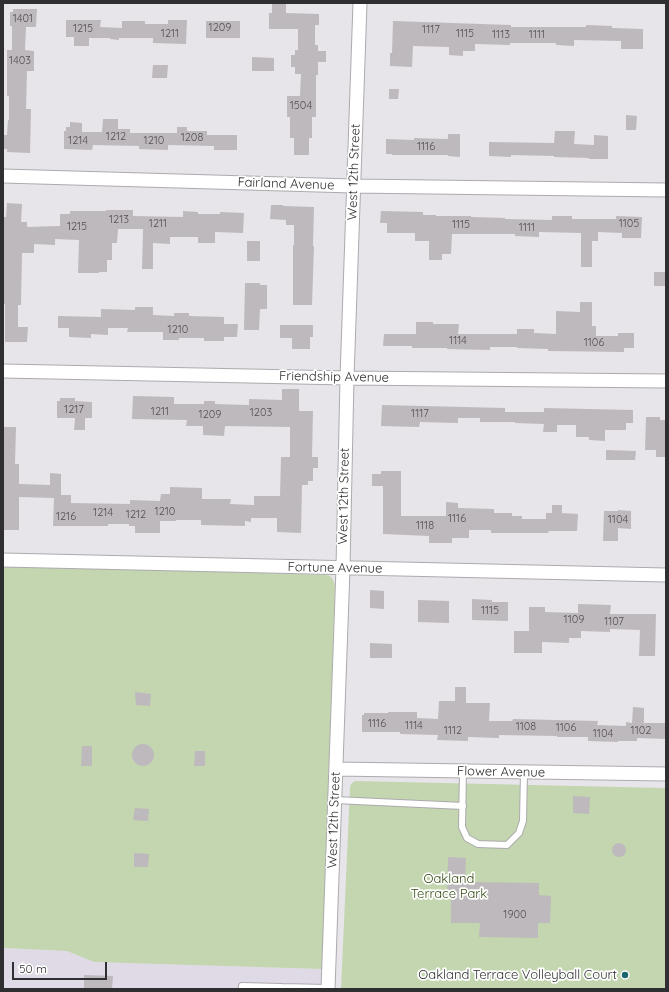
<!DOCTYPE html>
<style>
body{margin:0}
#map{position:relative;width:669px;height:992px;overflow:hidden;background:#e7e5ea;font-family:Quicksand,sans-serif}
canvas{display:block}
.frame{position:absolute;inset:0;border:4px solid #2f2e30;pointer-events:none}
.scale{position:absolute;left:12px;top:962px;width:95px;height:18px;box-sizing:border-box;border:2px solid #2f2e30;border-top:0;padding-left:5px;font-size:12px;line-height:14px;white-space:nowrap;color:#2f2e30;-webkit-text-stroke:3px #fff;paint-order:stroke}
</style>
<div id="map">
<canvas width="669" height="992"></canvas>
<div class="frame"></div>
<div class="scale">50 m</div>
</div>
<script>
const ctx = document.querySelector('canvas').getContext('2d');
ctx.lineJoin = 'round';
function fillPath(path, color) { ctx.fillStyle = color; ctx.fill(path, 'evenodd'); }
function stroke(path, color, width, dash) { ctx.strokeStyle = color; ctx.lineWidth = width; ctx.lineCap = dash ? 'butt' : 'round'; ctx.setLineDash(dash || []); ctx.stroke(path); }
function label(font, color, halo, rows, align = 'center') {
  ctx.font = font + ' Quicksand,sans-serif'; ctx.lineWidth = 3.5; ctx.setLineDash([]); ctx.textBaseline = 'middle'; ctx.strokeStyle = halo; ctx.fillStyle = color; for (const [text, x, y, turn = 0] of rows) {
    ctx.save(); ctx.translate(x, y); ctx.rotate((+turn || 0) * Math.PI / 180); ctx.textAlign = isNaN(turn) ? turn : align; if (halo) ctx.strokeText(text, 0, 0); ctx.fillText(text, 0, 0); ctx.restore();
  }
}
const built = new Path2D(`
 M3,948L67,951L94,962L322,969L321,989H3Z`);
const green = new Path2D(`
 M3,567L141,569L325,575C332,575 334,580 335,587L322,969L94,962L67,951L3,948Z
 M355,781L666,788V989H341L350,788L351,784Z`);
const building = new Path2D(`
 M272,3H286V13L319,14V25H315V45H318V51H326V62H318V75H316V117H312V138H309V155H294V138H290V117H287V96H300L301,74H295V67H291V55H295V50H298V29H269V13H272Z
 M13,9H37L36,27H26L25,50L34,51V71H27L26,109H31L30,153L7,152V149H4V135H7L8,120H9V96H7V50H12V26H10V12H13Z
 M66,20H101L100,27L122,28V21H145V24H168V20H187L186,44L153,43V38H119V40L110,39V38H89V46H74V37H66Z
 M206,21H240V38H206Z
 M393,21L511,25V27H586V25L612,26V28L643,29V49H621V41L574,40V46L556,45V43H510V45L475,44V51H463V56L449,55V47L413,46L412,67L390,66V53H392Z
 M252,57L274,58V71H252Z
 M153,65H168L167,78H152Z
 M389,89H399L398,99H389Z
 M626,115L637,116L636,130H626Z
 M103,119H118V129H130V133H177V127H187V131H207V135H237V150H214V146L168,145V150L139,149V146L93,145L92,150L64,149V131H66V127H70V122L82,123V132H102Z
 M555,131H575L574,144L594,145V135L608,136V159H589V158L554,157V156L511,155V157L489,156V142L554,143Z
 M448,134H460V157L448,156V155H392V154H386V139L414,140V138L448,139Z
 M7,203L22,204L21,222H27V227L60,226V214H70V211H106V210H133V216L183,217V211L198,212V214H220V212L244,213L243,233L215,232V243H198V237H170V244L153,243V269H142L143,229H118L117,243H112V260H107V272H99V273H78L79,240L55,239V245L34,244V253H22L21,305H18V327H28L27,342H5V304H3V217H6Z
 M271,205H283V206L314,207L313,246H314L312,305H293V245H294V225H286V220L270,219Z
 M381,211L423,212V215H436V216H471V217L505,218V219L552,220V216H572V219H616V216L642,217L641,238H622V233L598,232V241H592V267H581V233L539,232V237L515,236V234H452L451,254H442V260H429V241H415V233H387V223H380Z
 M247,241H260V261H247Z
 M654,272H666V286H654Z
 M245,283H260V285H267V309H260L259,330H244Z
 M580,302H592V326H596V336H618V333H634V348H624V352L548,351V349L517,348V347H490V350L447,349V348H412V346H383L384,334H416V322H433V324H459L458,334H517V329H534V333L556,334V311L580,312Z
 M135,307H153V315L174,316V313H189V316L224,317V324H238L237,337H224V341H204V338H179V340H163V332H127L128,328H108V335L91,334V338L69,337V328H58V316L101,317V309L135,310Z
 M280,325H313V337H310V349H292V338H280Z
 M282,389H299V411H313L312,457H318V468H313V481H308V485H302L301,533L277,532V518H251V522L245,521V526L201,525V520H176V521H160V533H135V526H129V524H108V526H53L54,498L19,497V530H3V427H16L15,464H19V484L50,485V473L61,474V495H71V503L130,504V500L160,501L161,494H170V487L202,488V499H231L230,504L254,505V496H280L281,457H290V427L225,426L224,436L203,435V426H186L187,420L132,419L133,396L174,397V404H204V401H215V404L249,405V399L282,400Z
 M60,398H75V401L92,402V418H85V430H74L75,418H57V401H60Z
 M382,405L505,408V412H544V408L633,410V423H626V430H605V441L589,440V437H576V425H557V432H543L544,424L515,423V422H480V418H458V423L420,422L419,427L381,426Z
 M646,417H660V420H666V457H656V450H645Z
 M606,450L636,451L635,460H606Z
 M381,471H401V516H446V502L458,503V508L494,509V513H512V516H522V519H546V513H552V505H562V513L578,514L577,531H549L548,533H491V530H469V538H452V543H429V536L383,534V486H372V474H381Z
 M618,510L631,511V529L618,528V541H603L604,511H618Z
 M370,590L384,591V609L370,608Z
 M472,599L492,600V602H508V621L472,620Z
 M418,600L449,601V623L418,622Z
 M578,604L611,605L610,614H656L655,656H639L640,630L610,629V632L581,631V638H569V643L542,642V653H514V631H529V607H545V612L578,613Z
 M370,643L392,644V658H370Z
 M455,687H466V703H490L489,721H512L513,719L598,721L597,725L626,726V722L632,723L633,707L644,708V723H666V739L637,738V741H618V742L588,741V737H557V736L499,735V738L468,737V741L437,740L438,735L400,734V732H362V715H364V713H388V712H417V718L438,719L439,701H455Z
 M135,692L151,694L150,706L136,705Z
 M132 755a11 11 0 1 1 22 0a11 11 0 1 1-22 0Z
 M82,746H92V766H81Z
 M195,751H205V766H194Z
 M573,796L590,797L589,814L573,813Z
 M135,808L149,809L148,821L133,820Z
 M612 850a7 7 0 1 1 14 0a7 7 0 1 1-14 0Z
 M134,853L149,854L148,867H134Z
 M448,857L466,858L465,882L539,883V895L551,896L550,923H538V938L479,937L480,923H451V897H447Z
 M84,975L113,976L112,989H84Z`);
const service = new Path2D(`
 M463,771L462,827L467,838L478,844L507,845L519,833L523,821L524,772
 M335,800L463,806
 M242,989V986L281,987
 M281,989V987L328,988`);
const minor = new Path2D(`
 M3,176L353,186L666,190
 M3,371L347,378L666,381
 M3,560L666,575
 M336,769L666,774
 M328,989L343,568L347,378L360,3`);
const markers = [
 [625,975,4,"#1a676e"]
];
const numberNames = [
 ["1401",23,19],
 ["1209",220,28],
 ["1215",83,29],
 ["1117",431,30],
 ["1211",170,34],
 ["1115",465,34],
 ["1113",501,35],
 ["1111",537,35],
 ["1403",20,61],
 ["1504",301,106],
 ["1212",116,137],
 ["1208",192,138],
 ["1214",78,141],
 ["1210",154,141],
 ["1116",426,147],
 ["1213",119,220],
 ["1211",158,224],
 ["1105",629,224],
 ["1115",461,225],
 ["1215",77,227],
 ["1111",527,228],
 ["1210",178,330],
 ["1114",458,341],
 ["1106",594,343],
 ["1217",74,410],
 ["1211",160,412],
 ["1203",261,413],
 ["1117",420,414],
 ["1209",210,415],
 ["1210",165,512],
 ["1214",103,513],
 ["1212",136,515],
 ["1216",66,517],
 ["1116",457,519],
 ["1104",618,520],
 ["1118",425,526],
 ["1115",490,611],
 ["1109",574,620],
 ["1107",614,622],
 ["1116",377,724],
 ["1114",414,726],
 ["1108",526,727],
 ["1106",566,728],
 ["1112",453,731],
 ["1102",641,731],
 ["1104",603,734],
 ["1900",515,915]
];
const streetNames = [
 ["West 12th Street",354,172,-88],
 ["Fairland Avenue",286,184,2],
 ["Friendship Avenue",334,377,1],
 ["West 12th Street",344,496,-89],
 ["Fortune Avenue",335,568,1],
 ["Flower Avenue",501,772,1],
 ["West 12th Street",334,820,-88]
];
const parkNames = [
 ["Oakland",449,879],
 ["Terrace Park",449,894]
];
const poiNames = [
 ["Oakland Terrace Volleyball Court",617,975]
];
fillPath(built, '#e0dae6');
fillPath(green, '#c3d6af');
fillPath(building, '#beb9bc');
stroke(service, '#acaaae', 8);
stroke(minor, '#acaaae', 15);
stroke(service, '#fff', 6);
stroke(minor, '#fff', 13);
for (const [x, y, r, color] of markers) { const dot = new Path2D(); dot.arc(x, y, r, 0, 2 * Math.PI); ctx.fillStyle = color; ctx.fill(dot); stroke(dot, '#fff', 1.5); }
label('11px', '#535153', null, numberNames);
label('13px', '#2f2e30', '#fff', streetNames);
label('13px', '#344b12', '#fff', parkNames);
label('13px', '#2f2e30', '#fff', poiNames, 'right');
</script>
